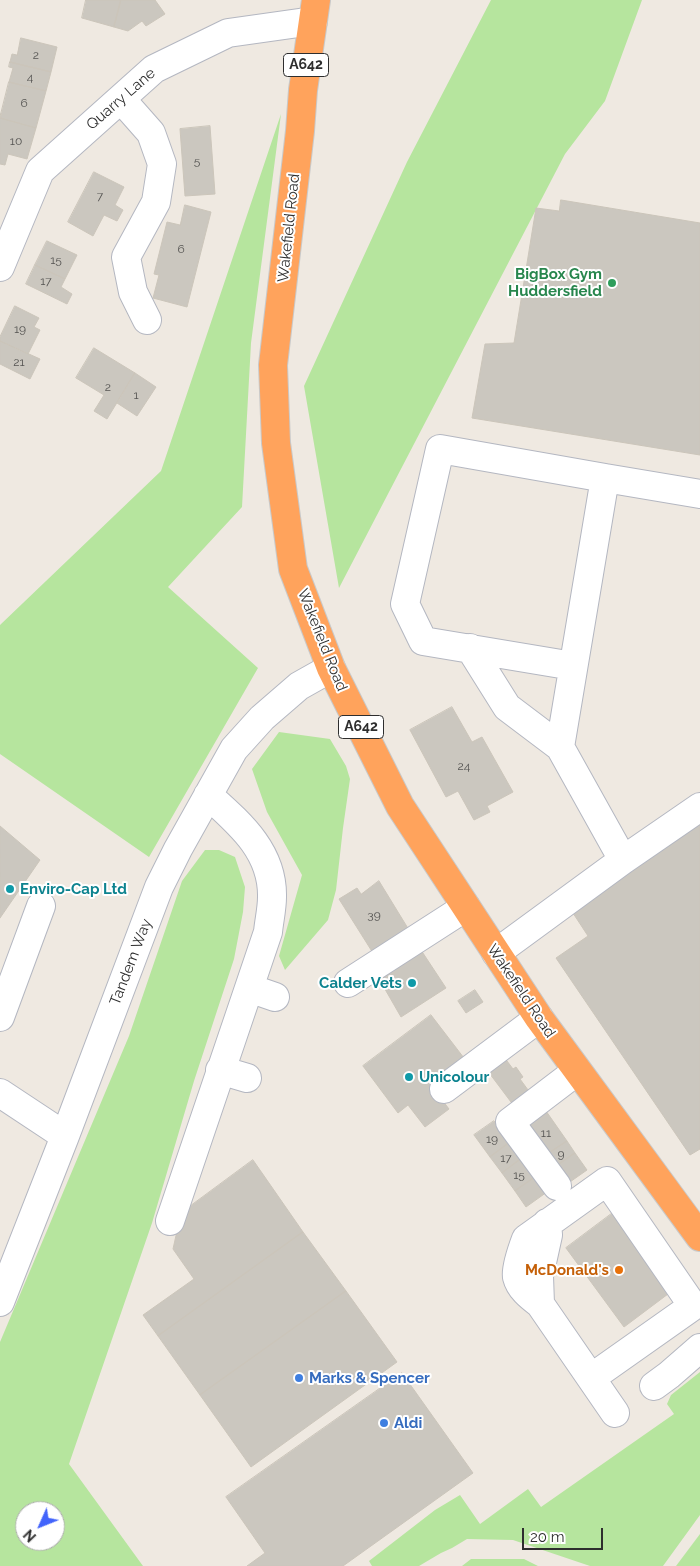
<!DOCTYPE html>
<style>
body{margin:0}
#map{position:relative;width:700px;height:1566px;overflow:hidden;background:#efe9e1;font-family:Raleway,sans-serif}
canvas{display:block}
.north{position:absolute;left:15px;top:1501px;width:50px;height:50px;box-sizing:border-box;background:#fff;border:1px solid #ababab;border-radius:50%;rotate:226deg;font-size:14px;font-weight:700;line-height:20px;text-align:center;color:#2e2e2e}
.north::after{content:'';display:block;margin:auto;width:18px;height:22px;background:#4264fb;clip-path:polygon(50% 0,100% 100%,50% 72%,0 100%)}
.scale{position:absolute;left:522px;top:1528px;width:81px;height:22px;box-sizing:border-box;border:2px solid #2e2e2e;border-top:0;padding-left:6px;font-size:15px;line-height:18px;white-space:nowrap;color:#2e2e2e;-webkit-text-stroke:4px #fff;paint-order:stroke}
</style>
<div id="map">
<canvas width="700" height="1566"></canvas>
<div class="north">N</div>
<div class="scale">20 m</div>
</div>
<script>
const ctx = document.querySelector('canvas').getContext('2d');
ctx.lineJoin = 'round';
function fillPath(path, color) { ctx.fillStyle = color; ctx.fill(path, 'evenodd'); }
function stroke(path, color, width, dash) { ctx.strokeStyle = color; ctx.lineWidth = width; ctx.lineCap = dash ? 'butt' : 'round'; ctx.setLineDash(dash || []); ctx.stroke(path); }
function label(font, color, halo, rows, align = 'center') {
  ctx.font = font + ' Raleway,sans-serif'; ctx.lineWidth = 4; ctx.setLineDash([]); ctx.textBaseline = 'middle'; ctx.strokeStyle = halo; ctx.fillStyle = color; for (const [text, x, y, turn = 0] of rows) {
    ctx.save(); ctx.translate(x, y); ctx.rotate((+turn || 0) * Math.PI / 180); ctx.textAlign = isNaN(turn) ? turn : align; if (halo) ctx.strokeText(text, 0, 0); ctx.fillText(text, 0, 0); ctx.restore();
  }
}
const green = new Path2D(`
 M491,0H642L605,101L565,154L339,588L304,386L407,162Z
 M281,114L251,343L242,507L168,587L258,668L149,857L0,754V625L161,471Z
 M279,732L330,739L346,766L350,779L343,828L336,890L328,920L285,970L279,956L302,875L267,812L252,769Z
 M205,850H219L235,857L245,887L243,912L234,959L194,1081L152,1223L69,1464L143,1566H0V1342L129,1036L182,881ZM25,1511H55V1541H25Z
 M700,1372V1515L663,1566H590L513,1540L467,1539L452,1548L441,1553L419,1566H372L369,1561L435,1510L460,1495L480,1524L528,1489L541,1507L674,1414L667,1404L671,1395Z
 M700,1534V1566H676Z
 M471,1559H524L538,1566H462Z`);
const building = new Path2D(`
 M86,0H121L114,27L82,18Z
 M121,0H155L165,14L146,26L142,21L128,31L114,27Z
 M21,38L57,47L51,72L10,62L12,54L17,55Z
 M10,62L51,72L46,91L9,82L13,68L9,67Z
 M9,82L46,91L36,128L0,118Z
 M0,114H2L0,118L36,128L27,159L8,154L5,165L0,164Z
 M210,126L215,194L185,196L180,129Z
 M94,172L124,187L115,205L123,210L117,221L104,215L93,236L68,222Z
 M561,200L700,223V455L472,418L485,344L514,343L536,208L559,211Z
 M185,205L211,212L187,307L153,298L159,275L154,274L167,222L180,225Z
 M47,241L77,255L65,279L35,265Z
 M35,265L65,279L61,287L72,294L67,304L26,284Z
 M15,306L39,318L34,327L40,330L28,354L0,341V337Z
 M0,341L40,359L30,379L0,364Z
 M94,348L135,373L107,419L94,411L104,395L76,378Z
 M135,373L156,387L137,416L117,403Z
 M452,707L472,742L482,737L513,792L487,806L490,812L474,820L458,791L446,797L410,730Z
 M700,823V1149L690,1155L556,958L588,936L571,910Z
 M0,826L40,860L0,918Z
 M379,881L409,930L373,953L339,899L357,888L361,894Z
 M417,944L446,988L401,1017L378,977Z
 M475,990L483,1002L466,1013L458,1001Z
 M431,1015L467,1062L433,1088L449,1109L425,1127L408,1105L398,1113L363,1066Z
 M504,1057L513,1069L516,1067L523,1077L520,1079L531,1094L514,1106L487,1070Z
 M546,1111L567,1141L546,1155L525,1125Z
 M494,1121L510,1142L490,1157L474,1135Z
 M567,1141L575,1153L555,1167L546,1155Z
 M510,1142L522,1158L502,1173L490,1157Z
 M575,1153L587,1170L567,1184L555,1167Z
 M522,1158L535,1177L515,1191L502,1173Z
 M253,1160L303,1232L158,1336L143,1315L194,1279L173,1249L181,1213Z
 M535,1177L547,1192L526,1207L515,1191Z
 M614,1212L672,1291L624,1327L566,1248Z
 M303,1232L346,1291L200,1395L158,1336Z
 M346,1291L397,1362L251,1467L200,1395Z
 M402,1373L473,1473L343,1566H247L265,1553L226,1497Z`);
const minor = new Path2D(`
 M121,99L151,133L162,164L156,202L126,257L133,292L147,320
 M0,267L40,171L154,69L228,33L313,21
 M605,478L700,494
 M470,648L507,707L560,747
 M573,666L423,641L405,604L440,449L605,478L560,747L623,860
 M496,953L623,860L700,807
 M348,983L466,907
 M249,988L275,997
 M0,1017L41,906
 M220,1070L247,1078
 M444,1089L539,1018
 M0,1093L65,1136
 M557,1186L510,1122L577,1071
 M170,1221L268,932C269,921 272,909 272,897C273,851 239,823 208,795
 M0,1302L65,1136L159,887L178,849L234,749L262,718L299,686L331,668
 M540,1304L539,1276L548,1235L547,1223
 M591,1378L693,1306L607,1181L526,1239C523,1247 515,1269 517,1277C520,1289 531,1297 540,1304L615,1413
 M654,1386L669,1375L700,1348`);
const highway = new Path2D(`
 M316,0L303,90L300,131L273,365L276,443L293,569L331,668L400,806L539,1018L700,1237`);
const markers = [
 [612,283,5,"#2e9e5b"],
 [10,889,5,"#0f9aa8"],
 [412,983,5,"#0f9aa8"],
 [409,1077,5,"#0f9aa8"],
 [619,1270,5,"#e8710a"],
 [299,1378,5,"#3f7fe0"],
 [384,1423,5,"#3f7fe0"]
];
const numberNames = [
 ["2",36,55],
 ["4",30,77],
 ["6",24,103],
 ["10",16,141],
 ["5",197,161],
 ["7",100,196],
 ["6",181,249],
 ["15",56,260],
 ["17",46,281],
 ["19",20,329],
 ["21",19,362],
 ["2",108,387],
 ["1",136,395],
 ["24",464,766],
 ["39",374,915],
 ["11",546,1133],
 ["19",492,1139],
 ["9",561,1154],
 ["17",506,1158],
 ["15",519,1175]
];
const shields = [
 [306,65,45],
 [361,727,45]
];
const shieldNames = [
 ["A642",306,65],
 ["A642",361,727]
];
const streetNames = [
 ["Quarry Lane",121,99,-41],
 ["Wakefield Road",289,228,-84],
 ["Wakefield Road",322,640,68],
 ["Tandem Way",131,962,-69],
 ["Wakefield Road",521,991,56]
];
const leisureNames = [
 ["BigBox Gym",602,274],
 ["Huddersfield",602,291]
];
const cultureNames = [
 ["Enviro-Cap Ltd",20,889],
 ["Calder Vets",402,983,"right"],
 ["Unicolour",419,1077]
];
const foodNames = [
 ["McDonald's",609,1270]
];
const shopNames = [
 ["Marks & Spencer",309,1378],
 ["Aldi",394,1423]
];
fillPath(green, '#b6e59e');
fillPath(building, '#cbc7bf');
stroke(building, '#cbc5ba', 1);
stroke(minor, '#b4b7c1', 30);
stroke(highway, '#c9c9c9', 30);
stroke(minor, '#fff', 28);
stroke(highway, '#ffa35c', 28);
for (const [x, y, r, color] of markers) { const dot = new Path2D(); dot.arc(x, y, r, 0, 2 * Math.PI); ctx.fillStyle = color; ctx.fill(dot); stroke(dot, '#fff', 2); }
label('12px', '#555452', null, numberNames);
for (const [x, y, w] of shields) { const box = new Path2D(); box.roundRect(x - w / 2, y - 11.5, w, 23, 4); ctx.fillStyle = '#fff'; ctx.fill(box); stroke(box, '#2e2e2e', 1); }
label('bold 14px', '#2e2e2e', null, shieldNames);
label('15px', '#2e2e2e', '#fff', streetNames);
label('bold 15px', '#27864d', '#fff', leisureNames, 'right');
label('bold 15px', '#0d838f', '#fff', cultureNames, 'left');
label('bold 15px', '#c56008', '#fff', foodNames, 'right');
label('bold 15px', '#366cbe', '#fff', shopNames, 'left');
</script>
